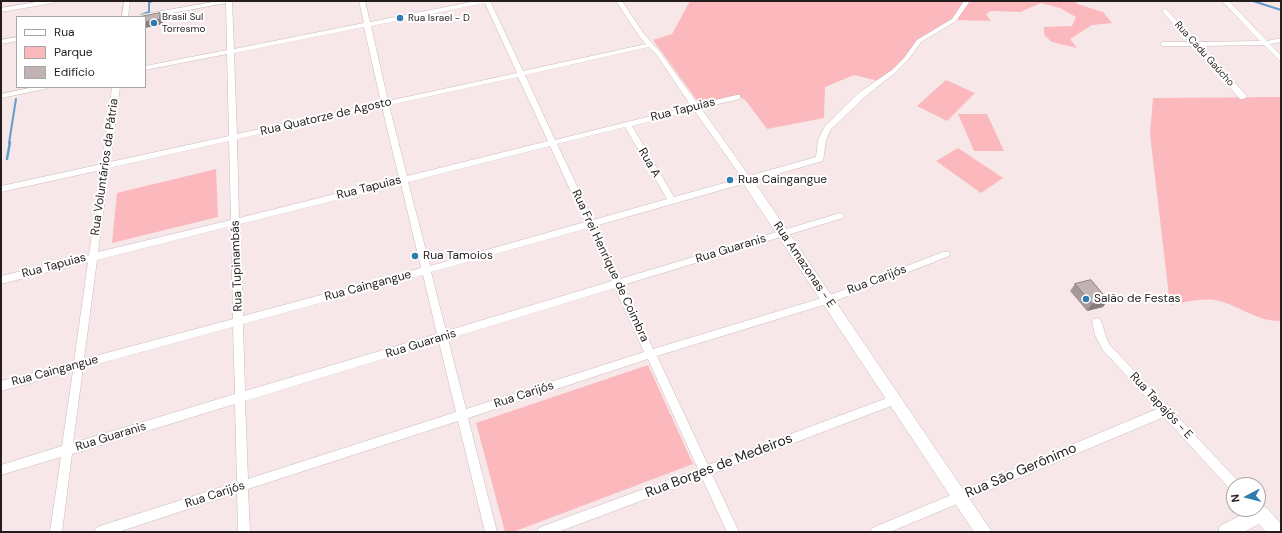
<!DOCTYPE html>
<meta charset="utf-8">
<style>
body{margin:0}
#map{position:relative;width:1282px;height:533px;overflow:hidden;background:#f7e7e8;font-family:"DM Sans",sans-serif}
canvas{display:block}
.frame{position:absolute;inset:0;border:2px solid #231d1e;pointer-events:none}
.legend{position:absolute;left:16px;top:16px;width:130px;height:72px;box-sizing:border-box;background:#fff;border:1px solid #a7a5a5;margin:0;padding:5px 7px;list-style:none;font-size:12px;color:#231d1e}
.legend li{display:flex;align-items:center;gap:8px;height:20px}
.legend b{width:20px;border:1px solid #a7a5a5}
.north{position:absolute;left:1226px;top:477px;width:40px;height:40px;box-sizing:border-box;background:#fff;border:1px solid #a7a5a5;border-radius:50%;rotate:263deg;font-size:11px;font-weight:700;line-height:16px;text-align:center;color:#231d1e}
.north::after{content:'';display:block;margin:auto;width:14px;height:18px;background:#317caf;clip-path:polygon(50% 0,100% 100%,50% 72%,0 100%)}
</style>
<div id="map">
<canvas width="1282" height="533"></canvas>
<div class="frame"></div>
<ul class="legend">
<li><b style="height:5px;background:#fff"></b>Rua</li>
<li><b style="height:11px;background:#fbb9be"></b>Parque</li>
<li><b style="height:11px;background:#c2b2b3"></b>Edifício</li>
</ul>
<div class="north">N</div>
</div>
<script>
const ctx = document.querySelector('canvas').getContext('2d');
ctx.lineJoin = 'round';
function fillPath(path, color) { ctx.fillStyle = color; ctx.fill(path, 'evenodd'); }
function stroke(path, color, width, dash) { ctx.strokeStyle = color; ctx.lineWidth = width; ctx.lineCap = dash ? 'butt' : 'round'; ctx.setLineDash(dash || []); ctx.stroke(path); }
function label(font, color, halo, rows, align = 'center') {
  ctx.font = font + ' "DM Sans",sans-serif'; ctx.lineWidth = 4; ctx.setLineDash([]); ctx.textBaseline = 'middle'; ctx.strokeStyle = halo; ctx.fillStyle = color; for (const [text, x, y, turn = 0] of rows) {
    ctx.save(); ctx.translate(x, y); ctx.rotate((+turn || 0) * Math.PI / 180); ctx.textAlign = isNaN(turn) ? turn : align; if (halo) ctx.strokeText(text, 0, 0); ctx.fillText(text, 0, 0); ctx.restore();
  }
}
const green = new Path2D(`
 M690,1H1075L1077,4L1103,12L1112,23L1092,25L1070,39L1077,48L1052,42L1044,35V27L1072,26L1076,17L1060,8L1041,3L1020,12L991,11L986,14L991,21L954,20L919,41L906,59L879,81L854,75L825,87L824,118L767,129L746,101L738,95L699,103L653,40L672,34Z
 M946,80L975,93L947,121L917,106Z
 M1281,97V321C1256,321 1242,307 1219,301C1207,297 1183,302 1170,305L1150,134L1153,98Z
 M958,114H987L1004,151H974Z
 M958,148L1003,178L981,193L936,161Z
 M216,169L218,217L112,243L117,193Z
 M648,365L693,464L513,532H505L476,423Z`);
const streamFar1 = new Path2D(`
 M1253,1L1281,10
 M141,15L149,12V3L152,1
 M9,143L16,99`);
const stream = new Path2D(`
 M7,159L10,142`);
const street = new Path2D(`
 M42,1H56L53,3L1,12V8Z
 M124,1H130L128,17H122Z
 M218,1H232L234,49L364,23L359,1H365L370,22L476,1H490L523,71L646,44L639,36L616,1H622L644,34L660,52L698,104L737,95H740V99L701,108L749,176L816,157L818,140L825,126L860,92L892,70L904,58L917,40L952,19L964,1H970L956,21L921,42L908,60L896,72L866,96L831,129L826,140L823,161L595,226L620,279L840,213L844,216L843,218L623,285L653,349L825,297L943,252H949L950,254L949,256L830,303L657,356L708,465L895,395L899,397L900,400L899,403L712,474L739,532H727L702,478L558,532H537L539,528L543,526L698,469L648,359L468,418L497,532H485L458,421L248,489L250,532H238L237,493L118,532H94L96,528L100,526L237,482L235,404L72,454L62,532H50L61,457L1,475V465L62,446L73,371L1,391V381L74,362L88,262L1,284V276L89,255L101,170L1,192V186L102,164L112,87H120L110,162L229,136L227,54L145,70V66L227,50L226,3L145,18L137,17L140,15ZM485,3L517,73L388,101L371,26ZM364,27L381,102L237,134L234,53ZM649,47L656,54L691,106L555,140L525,75ZM518,77L548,141L407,176L389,105ZM382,107L399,178L239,218L237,139ZM694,110L742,178L674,197L632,126ZM625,127L667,199L593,220L557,144ZM229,141L231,220L98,252L109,168ZM550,146L585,222L430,266L408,182ZM401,184L421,268L243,316L240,224ZM231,226L233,319L84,359L97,260ZM588,228L612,281L446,331L431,272ZM423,275L437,334L245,391L243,324ZM615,288L644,352L466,409L448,339ZM233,327L235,394L73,443L83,368ZM439,342L456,412L248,479L245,401Z
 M1222,1H1229L1267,41L1281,38V42L1270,44L1281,55V61L1279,60L1264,45L1200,46L1246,95L1247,97L1243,99H1240L1193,46H1163L1160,44L1163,42H1189L1163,12L1162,11L1165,9L1167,10L1196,42L1260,41Z
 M17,37V41L1,44V40Z
 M34,87H49L45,89L1,98V94Z
 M1097,318L1100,319C1104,327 1105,336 1109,344L1238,481L1240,485H1234V490L1230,489L1164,417L890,532H870L872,528L1157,409L1103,350L1095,335L1092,322L1094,319Z`);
const secondary = new Path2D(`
 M747,176L751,177L992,532H974L743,183L741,180Z
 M1261,506L1267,508L1281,524V532H1266L1259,524L1244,532H1218L1220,526L1253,509H1258Z`);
const wall = new Path2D(`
 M1075,284L1103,307L1087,311L1070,291Z`);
const shadedWall = new Path2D(`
 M160,13L163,17V24L145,28V22Z
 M1108,300L1103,307L1087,311L1092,304Z`);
const building = new Path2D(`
 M160,13V19L145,22V17H138Z
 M1091,280L1108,300L1092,304L1075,284Z`);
const markers = [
 [400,18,4,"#317caf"],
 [154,23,4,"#317caf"],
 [730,180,4,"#317caf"],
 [415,256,4,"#317caf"],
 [1086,299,4,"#317caf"]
];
const farPoinames = [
 ["Brasil Sul",162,17],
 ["Torresmo",162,29],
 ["Rua Israel - D",408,18]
];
const farStreetnames = [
 ["Rua Cadu Gaúcho",1204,54,48]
];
const streetNames = [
 ["Rua Tapuias",683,110,-14],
 ["Rua Quatorze de Agosto",326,117,-13],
 ["Rua A",649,163,60],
 ["Rua Voluntários da Pátria",105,167,-82],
 ["Rua Tapuias",369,188,-14],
 ["Rua Guaranis",731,249,-17],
 ["Rua Amazonas - E",804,265,56],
 ["Rua Tapuias",54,266,-15],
 ["Rua Tupinambás",237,266,-92],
 ["Rua Frei Henrique de Coimbra",610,266,65],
 ["Rua Carijós",877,280,-21],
 ["Rua Caingangue",368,286,-15],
 ["Rua Guaranis",421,344,-17],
 ["Rua Caingangue",55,371,-15],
 ["Rua Carijós",524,395,-18],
 ["Rua Tapajós - E",1161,406,47],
 ["Rua Guaranis",111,437,-17],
 ["Rua Carijós",215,495,-18]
];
const poiNames = [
 ["Rua Caingangue",738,180],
 ["Rua Tamoios",423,256],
 ["Salão de Festas",1094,299]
];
const nearStreetnames = [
 ["Rua Borges de Medeiros",719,466,-21],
 ["Rua São Gerônimo",1021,471,-23]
];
fillPath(green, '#fbb9be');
stroke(streamFar1, '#629dcb', 2);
stroke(stream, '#629dcb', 2.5);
stroke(street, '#c9b9ba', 1);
stroke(secondary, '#c9b9ba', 1);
fillPath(street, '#fff');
fillPath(secondary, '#fff');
fillPath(wall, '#a7999a');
fillPath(shadedWall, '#887d7d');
fillPath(building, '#c2b2b3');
stroke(building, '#887d7d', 1);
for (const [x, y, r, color] of markers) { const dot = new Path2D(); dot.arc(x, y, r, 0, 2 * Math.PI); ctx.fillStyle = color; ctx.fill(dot); stroke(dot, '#fff', 1.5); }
label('10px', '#231d1e', '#fff', farPoinames, 'left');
label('10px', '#231d1e', '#fff', farStreetnames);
label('12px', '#231d1e', '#fff', streetNames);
label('12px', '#231d1e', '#fff', poiNames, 'left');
label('14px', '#231d1e', '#fff', nearStreetnames);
</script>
